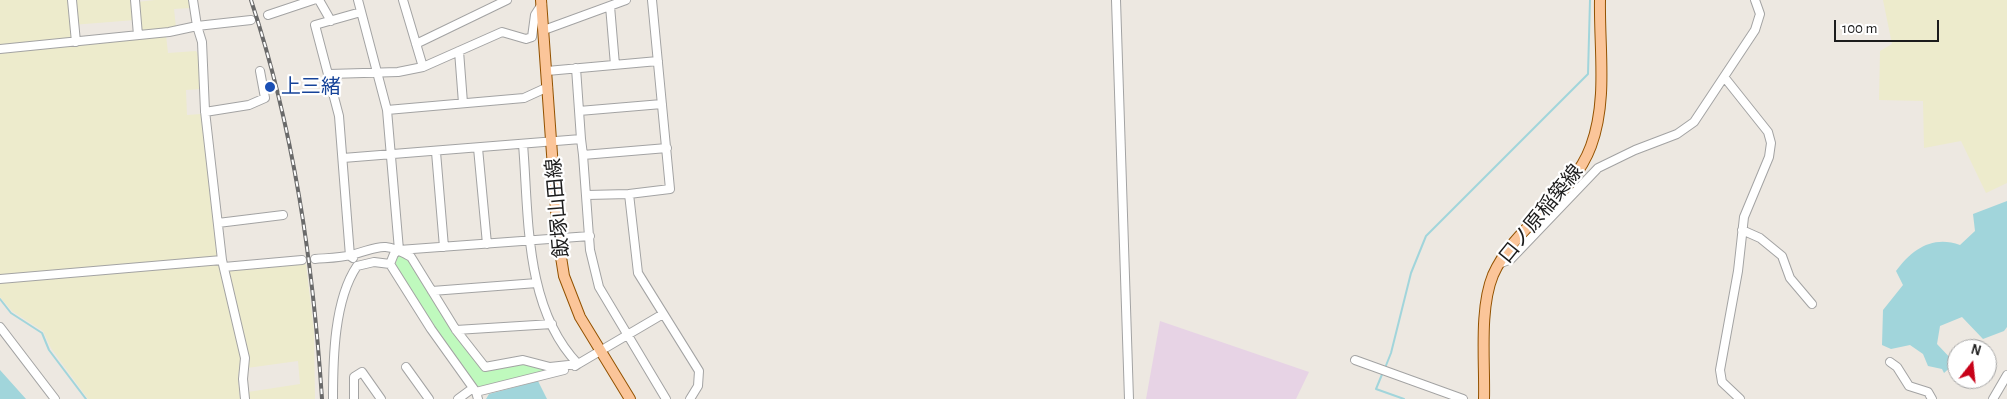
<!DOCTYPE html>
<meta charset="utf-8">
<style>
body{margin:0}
#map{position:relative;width:2007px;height:399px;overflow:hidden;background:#ede8e1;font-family:"Alegreya Sans",sans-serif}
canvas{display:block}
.north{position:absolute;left:1947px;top:339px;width:50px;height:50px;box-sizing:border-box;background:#fff;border:1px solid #a4a4a4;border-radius:50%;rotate:16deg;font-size:14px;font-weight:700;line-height:20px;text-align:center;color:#1c1c1c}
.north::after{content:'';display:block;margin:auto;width:18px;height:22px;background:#c70118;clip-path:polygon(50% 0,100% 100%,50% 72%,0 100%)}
.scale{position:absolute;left:1834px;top:20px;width:105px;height:22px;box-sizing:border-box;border:2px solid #1c1c1c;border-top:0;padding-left:6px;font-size:15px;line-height:18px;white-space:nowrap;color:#1c1c1c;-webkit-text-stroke:4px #fff;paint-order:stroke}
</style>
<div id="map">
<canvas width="2007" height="399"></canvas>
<div class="north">N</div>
<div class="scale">100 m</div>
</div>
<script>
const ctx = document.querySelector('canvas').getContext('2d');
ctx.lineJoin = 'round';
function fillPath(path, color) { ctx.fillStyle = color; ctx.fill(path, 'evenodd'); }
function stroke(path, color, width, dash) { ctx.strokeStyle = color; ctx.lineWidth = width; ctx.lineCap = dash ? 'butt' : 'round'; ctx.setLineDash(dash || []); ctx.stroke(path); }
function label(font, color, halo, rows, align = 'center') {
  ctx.font = font + ' "Alegreya Sans","Noto Sans JP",sans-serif'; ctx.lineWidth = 4.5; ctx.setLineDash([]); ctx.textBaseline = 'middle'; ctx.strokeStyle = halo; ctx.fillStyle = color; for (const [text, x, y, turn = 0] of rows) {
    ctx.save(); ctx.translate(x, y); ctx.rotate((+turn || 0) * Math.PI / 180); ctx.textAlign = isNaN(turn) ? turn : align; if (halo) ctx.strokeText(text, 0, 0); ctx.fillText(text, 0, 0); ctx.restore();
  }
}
const industrial = new Path2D(`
 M1160,321L1309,372L1296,399H1146Z`);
const farmland = new Path2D(`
 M0,0H133L135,20L72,25L73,39L0,45Z
 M155,0H189L190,8L174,9L176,28L140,33L137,2Z
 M1883,0H2007V183L1986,193L1961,141L1924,148L1923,101L1879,100L1880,51L1892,44Z
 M166,35L168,53L196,51L199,56L200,89L186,90L187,115L201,114L217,257L239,342L241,358L238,377L240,399H88L51,348L43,331L12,311L0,297V51Z
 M306,264L314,331L315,399H249L248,392L300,384L298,361L247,368L246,343L228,268Z`);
const park = new Path2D(`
 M398,255L408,258L455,332L482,370L488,371L522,362L544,368V371L481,388L475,386L443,341L395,266Z`);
const water = new Path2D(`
 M2007,201V327L2004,331L1983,339L1962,317L1940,326L1937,344L1955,363L1944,373L1942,369L1928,366L1923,354L1910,345L1891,349L1882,345L1883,310L1903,285L1896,271C1912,249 1933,235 1960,245L1975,231L1973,214Z
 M0,370L26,399H0Z
 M538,381L547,399H486L489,394Z`);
const stream = new Path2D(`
 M0,299L11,313L42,333L49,350L86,399
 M1385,368L1391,353L1411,273L1426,236L1588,74L1590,0
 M1383,372L1376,389L1404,399`);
const minor = new Path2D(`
 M72,0L76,42
 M135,0L138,35
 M193,0L197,26L202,42L205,111L222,260L245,358L243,379L245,399
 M319,0L331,21
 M358,0L387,110L399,250
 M403,0L423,67
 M652,0L670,189L629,194L638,273L699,371L698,386L690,399
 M1116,0L1129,399
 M610,6L615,65
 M268,15L313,0
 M544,30L626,0
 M416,44L507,0
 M0,49L169,32L197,26L251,20
 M459,51L463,103
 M576,68L581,139
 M547,71L658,61
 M329,74L398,72L423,67L502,32L526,39L532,37L535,15L542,4
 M1725,78L1768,132L1771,143L1769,157L1744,217L1738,271L1720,370L1722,382L1740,399
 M387,110L524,98L548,87
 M579,111L662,104
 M205,112L249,105L265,98L260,71
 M523,144C529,216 524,308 578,364L575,366
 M478,148L487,244
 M436,152L444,247
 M583,155L590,250L599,287L666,399
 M343,158L581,139L583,155L667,148
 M587,195L629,194
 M218,223L283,215
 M1742,230L1760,238L1782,256L1790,278L1812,304
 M353,258L350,256L339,116L315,25L361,12
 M315,259C327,258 340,258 351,255C379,248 382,240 411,257L456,330L485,367L523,360L550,367L578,364L663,314
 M390,264L394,254L399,250L590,236
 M1499,264L1511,259L1598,168L1635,150L1677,134L1694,122L1755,30L1760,14L1755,0
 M224,267L302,260
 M0,279L222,260
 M432,291L537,283
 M0,327L55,399
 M456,330L552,324
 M1355,360L1463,399
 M1890,362L1897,367L1909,386L1928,392L1932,399
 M406,367L429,399
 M476,392L564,370
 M333,399C333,359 334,300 357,266L374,262L390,264L431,329L476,392L478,399
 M354,399V377L362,372L381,399
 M458,399L473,388
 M1993,399L2007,375`);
const major = new Path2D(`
 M541,0L558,238L564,276L580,317L630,399
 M1484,399C1485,362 1479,309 1493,275C1515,225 1572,198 1591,146C1608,100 1599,48 1600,0`);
const rail = new Path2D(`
 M251,0C294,130 313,263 322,399`);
const markers = [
 [270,87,6,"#1a4fb4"]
];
const transitNames = [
 ["上三緒",281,87]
];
const streetNames = [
 ["飯塚山田線",558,208,-95],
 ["口ノ原稲築線",1541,214,-51]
];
fillPath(industrial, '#e7d3e5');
fillPath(farmland, '#edebcc');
fillPath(park, '#bff9bd');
fillPath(water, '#a1d5db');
stroke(stream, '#a1d5db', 2);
stroke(minor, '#a3a3a3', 10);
stroke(major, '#935201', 12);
stroke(minor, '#fff', 8);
stroke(major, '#fbc599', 10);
stroke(rail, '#6a6a6a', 4);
stroke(rail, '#fff', 2, [5.5]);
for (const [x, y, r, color] of markers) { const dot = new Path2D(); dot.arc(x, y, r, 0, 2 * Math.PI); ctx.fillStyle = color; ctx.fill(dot); stroke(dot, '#fff', 2); }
label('20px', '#164399', '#fff', transitNames, 'left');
label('20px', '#1c1c1c', '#fff', streetNames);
</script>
